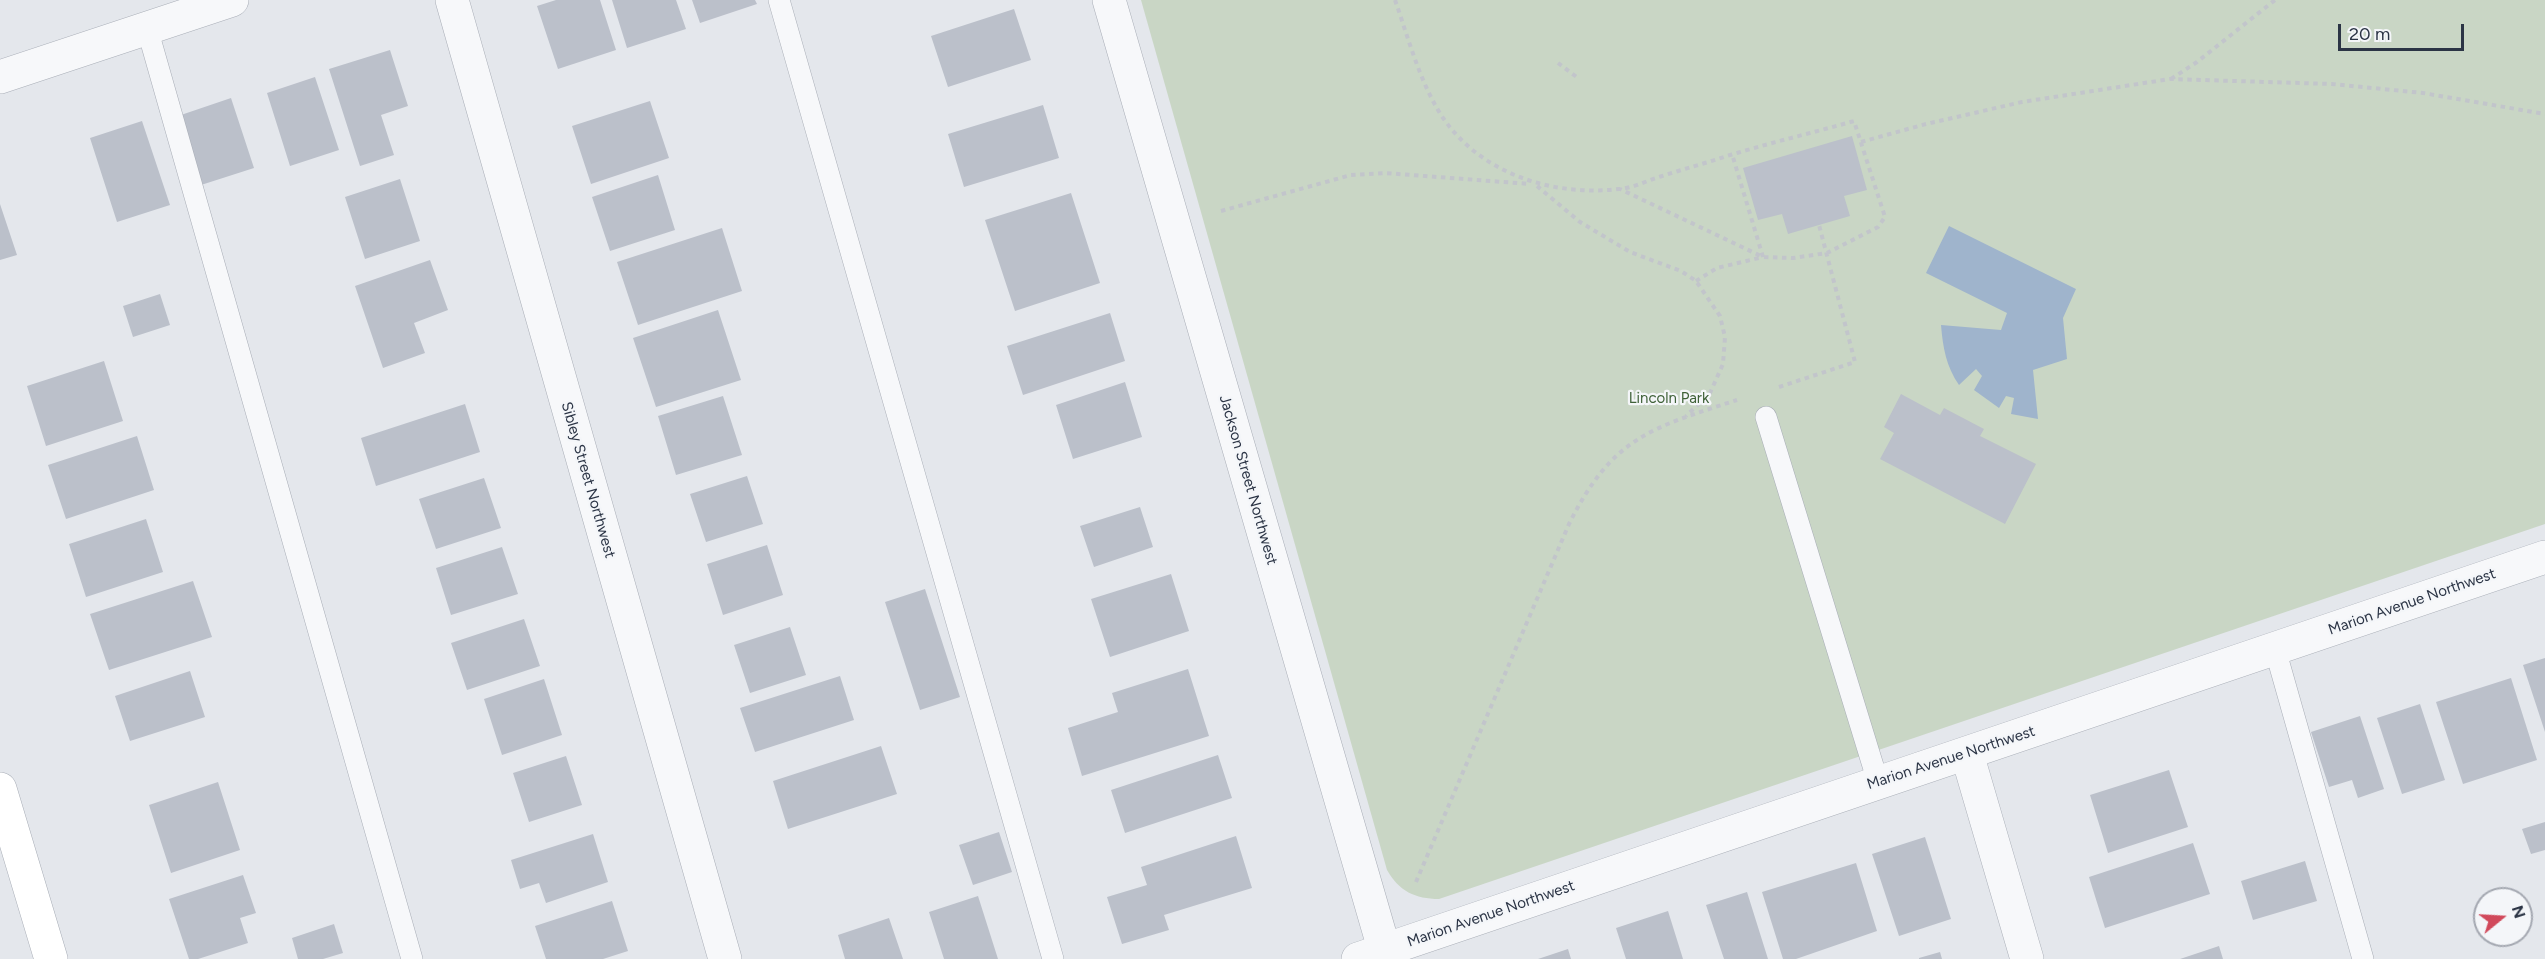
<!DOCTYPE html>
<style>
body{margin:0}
#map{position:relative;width:2545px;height:959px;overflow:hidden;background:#e4e7ec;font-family:Figtree,sans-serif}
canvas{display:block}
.north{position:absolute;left:2473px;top:887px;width:60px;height:60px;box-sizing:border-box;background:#f4f6f9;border:2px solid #a4a8b1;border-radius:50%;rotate:72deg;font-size:16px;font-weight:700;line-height:24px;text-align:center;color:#2b3445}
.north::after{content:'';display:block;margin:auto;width:21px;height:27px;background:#d1495b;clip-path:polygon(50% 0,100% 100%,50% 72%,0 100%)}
.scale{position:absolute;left:2338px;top:24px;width:126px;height:27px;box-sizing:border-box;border:3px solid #2b3445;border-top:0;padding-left:8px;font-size:18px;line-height:21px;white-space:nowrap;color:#2b3445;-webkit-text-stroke:4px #f4f6f9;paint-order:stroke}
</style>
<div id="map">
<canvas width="2545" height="959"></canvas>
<div class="north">N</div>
<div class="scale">20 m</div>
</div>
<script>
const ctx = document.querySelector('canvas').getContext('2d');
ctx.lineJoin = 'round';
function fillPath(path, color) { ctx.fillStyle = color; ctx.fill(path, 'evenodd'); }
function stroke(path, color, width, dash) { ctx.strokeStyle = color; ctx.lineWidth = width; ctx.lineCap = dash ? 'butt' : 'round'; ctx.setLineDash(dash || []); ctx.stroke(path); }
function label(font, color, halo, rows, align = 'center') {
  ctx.font = font + ' Figtree,sans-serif'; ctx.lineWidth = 4.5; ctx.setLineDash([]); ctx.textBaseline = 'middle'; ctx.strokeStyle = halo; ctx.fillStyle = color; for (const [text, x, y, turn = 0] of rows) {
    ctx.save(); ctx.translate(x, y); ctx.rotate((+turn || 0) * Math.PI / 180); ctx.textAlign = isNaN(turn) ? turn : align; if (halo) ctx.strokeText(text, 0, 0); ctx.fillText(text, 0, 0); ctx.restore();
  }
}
const green = new Path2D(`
 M1141,0H2545V524L1439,899C1415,899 1399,891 1387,870Z`);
const water = new Path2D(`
 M1949,226L2076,289L2063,318L2067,359L2033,370L2038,419L2011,414L2014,398L2006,396L1999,408L1974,390L1982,376L1976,369L1959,385C1946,366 1943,348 1941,325L2001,330L2007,313L1926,273Z`);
const building = new Path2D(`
 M556,0H600L616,50L558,69L537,6Z
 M612,0H676L686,29L627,48Z
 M692,0H755L757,4L700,23Z
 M1014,9L1031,60L948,87L931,36Z
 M390,50L408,106L381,115L394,155L360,166L329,69Z
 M315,77L339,150L290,166L267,93Z
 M231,98L254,168L201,185L178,116Z
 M650,101L669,158L591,184L572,126Z
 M1043,105L1059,158L964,187L948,134Z
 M142,121L170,205L117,222L90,138Z
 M1852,136L1867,190L1844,196L1850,216L1788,234L1782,214L1758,220L1743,168Z
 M658,175L675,230L610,251L592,197Z
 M400,179L420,241L365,259L345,197Z
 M1071,193L1100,283L1015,311L985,220Z
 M0,204L17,255L0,260Z
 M722,228L742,291L638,325L617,262Z
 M430,260L448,310L414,323L425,353L383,368L355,286Z
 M160,294L170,325L133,337L123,306Z
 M718,310L741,380L656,407L633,338Z
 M1110,313L1125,361L1023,395L1007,346Z
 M104,361L123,421L46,446L27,386Z
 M1125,382L1142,437L1073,459L1056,405Z
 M1901,394L1940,415L1944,408L1984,429L1980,436L2036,464L2005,524L1880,459L1894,433L1884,427Z
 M723,396L742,455L676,475L658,416Z
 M465,404L480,452L376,486L361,438Z
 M137,436L154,490L66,519L48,465Z
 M747,476L763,524L706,542L690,494Z
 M484,478L501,528L436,549L419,499Z
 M1140,507L1153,547L1094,567L1080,526Z
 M146,519L163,572L86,597L69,544Z
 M767,545L783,595L723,615L707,564Z
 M502,547L518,594L451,615L436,568Z
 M1171,574L1189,631L1110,657L1091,599Z
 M193,581L212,637L109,670L90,614Z
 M925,589L960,697L920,710L885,602Z
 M524,619L540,666L467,690L451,643Z
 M790,627L806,675L750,693L734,645Z
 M2545,658V732L2523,665Z
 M1188,669L1209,736L1082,776L1068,728L1118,712L1112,693Z
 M190,671L205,717L130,741L115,696Z
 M840,676L854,720L755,752L740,708Z
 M2511,678L2537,760L2463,784L2436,702Z
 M544,679L562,735L502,755L484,699Z
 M2420,704L2445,780L2402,794L2377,718Z
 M2360,716L2384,789L2358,798L2352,780L2329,787L2311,732Z
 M881,746L897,794L788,829L773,781Z
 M1218,755L1232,798L1125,833L1111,790Z
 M566,756L582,805L529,822L513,773Z
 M2169,770L2188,827L2108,853L2090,795Z
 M218,782L240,850L171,873L149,805Z
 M2545,822V850L2531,854L2522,829Z
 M999,832L1012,872L973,885L959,845Z
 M593,834L608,882L546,903L539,883L520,889L511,860Z
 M1236,836L1252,888L1164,915L1169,930L1122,944L1107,897L1147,885L1141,867Z
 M1925,837L1951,919L1899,936L1872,854Z
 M2193,843L2210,894L2105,928L2089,877Z
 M2305,861L2317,901L2253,920L2241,881Z
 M1856,863L1877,931L1796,959H1783L1762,892Z
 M243,875L256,913L240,918L248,943L198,959H189L169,899Z
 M1747,892L1768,959H1724L1706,905Z
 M978,896L998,959H944L929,912Z
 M612,901L628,951L603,959H546L535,926Z
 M1668,911L1683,959H1626L1616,928Z
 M889,918L903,959H845L838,935Z
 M334,924L343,953L323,959H298L292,938Z
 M2219,946L2223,959H2180Z
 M1568,949L1571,959H1538Z
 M1940,952L1942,959H1919V958Z`);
const path = new Path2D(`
 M1395,0C1408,37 1418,76 1438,110C1475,172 1550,197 1619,189C1634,188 1648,180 1662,176C1684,169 1706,163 1727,156C1769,143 1812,133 1854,121L1885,217L1878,227L1827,253L1793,258L1763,257L1620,189
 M1558,63L1578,78
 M2171,79L2197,62L2275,0
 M1861,142L1926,124L2022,102L2170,79L2332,84L2423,93L2545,114
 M1537,186L1580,222L1630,252L1681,271L1696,281L1720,316L1725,337L1723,364L1710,393L1686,416
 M1221,211L1351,175L1385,173L1530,184
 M1696,281L1717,268L1763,257L1732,154
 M1779,387L1855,362L1819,225
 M1416,882L1569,524C1612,438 1650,428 1737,400`);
const service = new Path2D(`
 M779,0L1053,959
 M147,28L412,959
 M1766,417L1878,782
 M2275,649L2363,959`);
const minor = new Path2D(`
 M452,0L725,959
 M1109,0L1387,959
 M0,77L232,0
 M1967,754L2027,959
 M1358,959L2545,557`);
const secondary = new Path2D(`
 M0,789L51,959`);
const parkNames = [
 ["Lincoln Park",1669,399]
];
const streetNames = [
 ["Sibley Street Northwest",588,480,74],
 ["Jackson Street Northwest",1248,480,74],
 ["Marion Avenue Northwest",2412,602,-19],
 ["Marion Avenue Northwest",1951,758,-18],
 ["Marion Avenue Northwest",1491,914,-19]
];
fillPath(green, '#c9d6c5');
fillPath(water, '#9fb4cc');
fillPath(building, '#bbc0ca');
stroke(service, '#a9aeb7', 22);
stroke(minor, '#a9aeb7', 34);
stroke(secondary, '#a9aeb7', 34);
stroke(path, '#c2c5cb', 4, [4.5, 4.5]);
stroke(service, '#f7f8fa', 21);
stroke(minor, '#f7f8fa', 33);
stroke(secondary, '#fff', 33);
label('15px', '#3f6138', '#f4f6f9', parkNames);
label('15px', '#2b3445', '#f4f6f9', streetNames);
</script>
